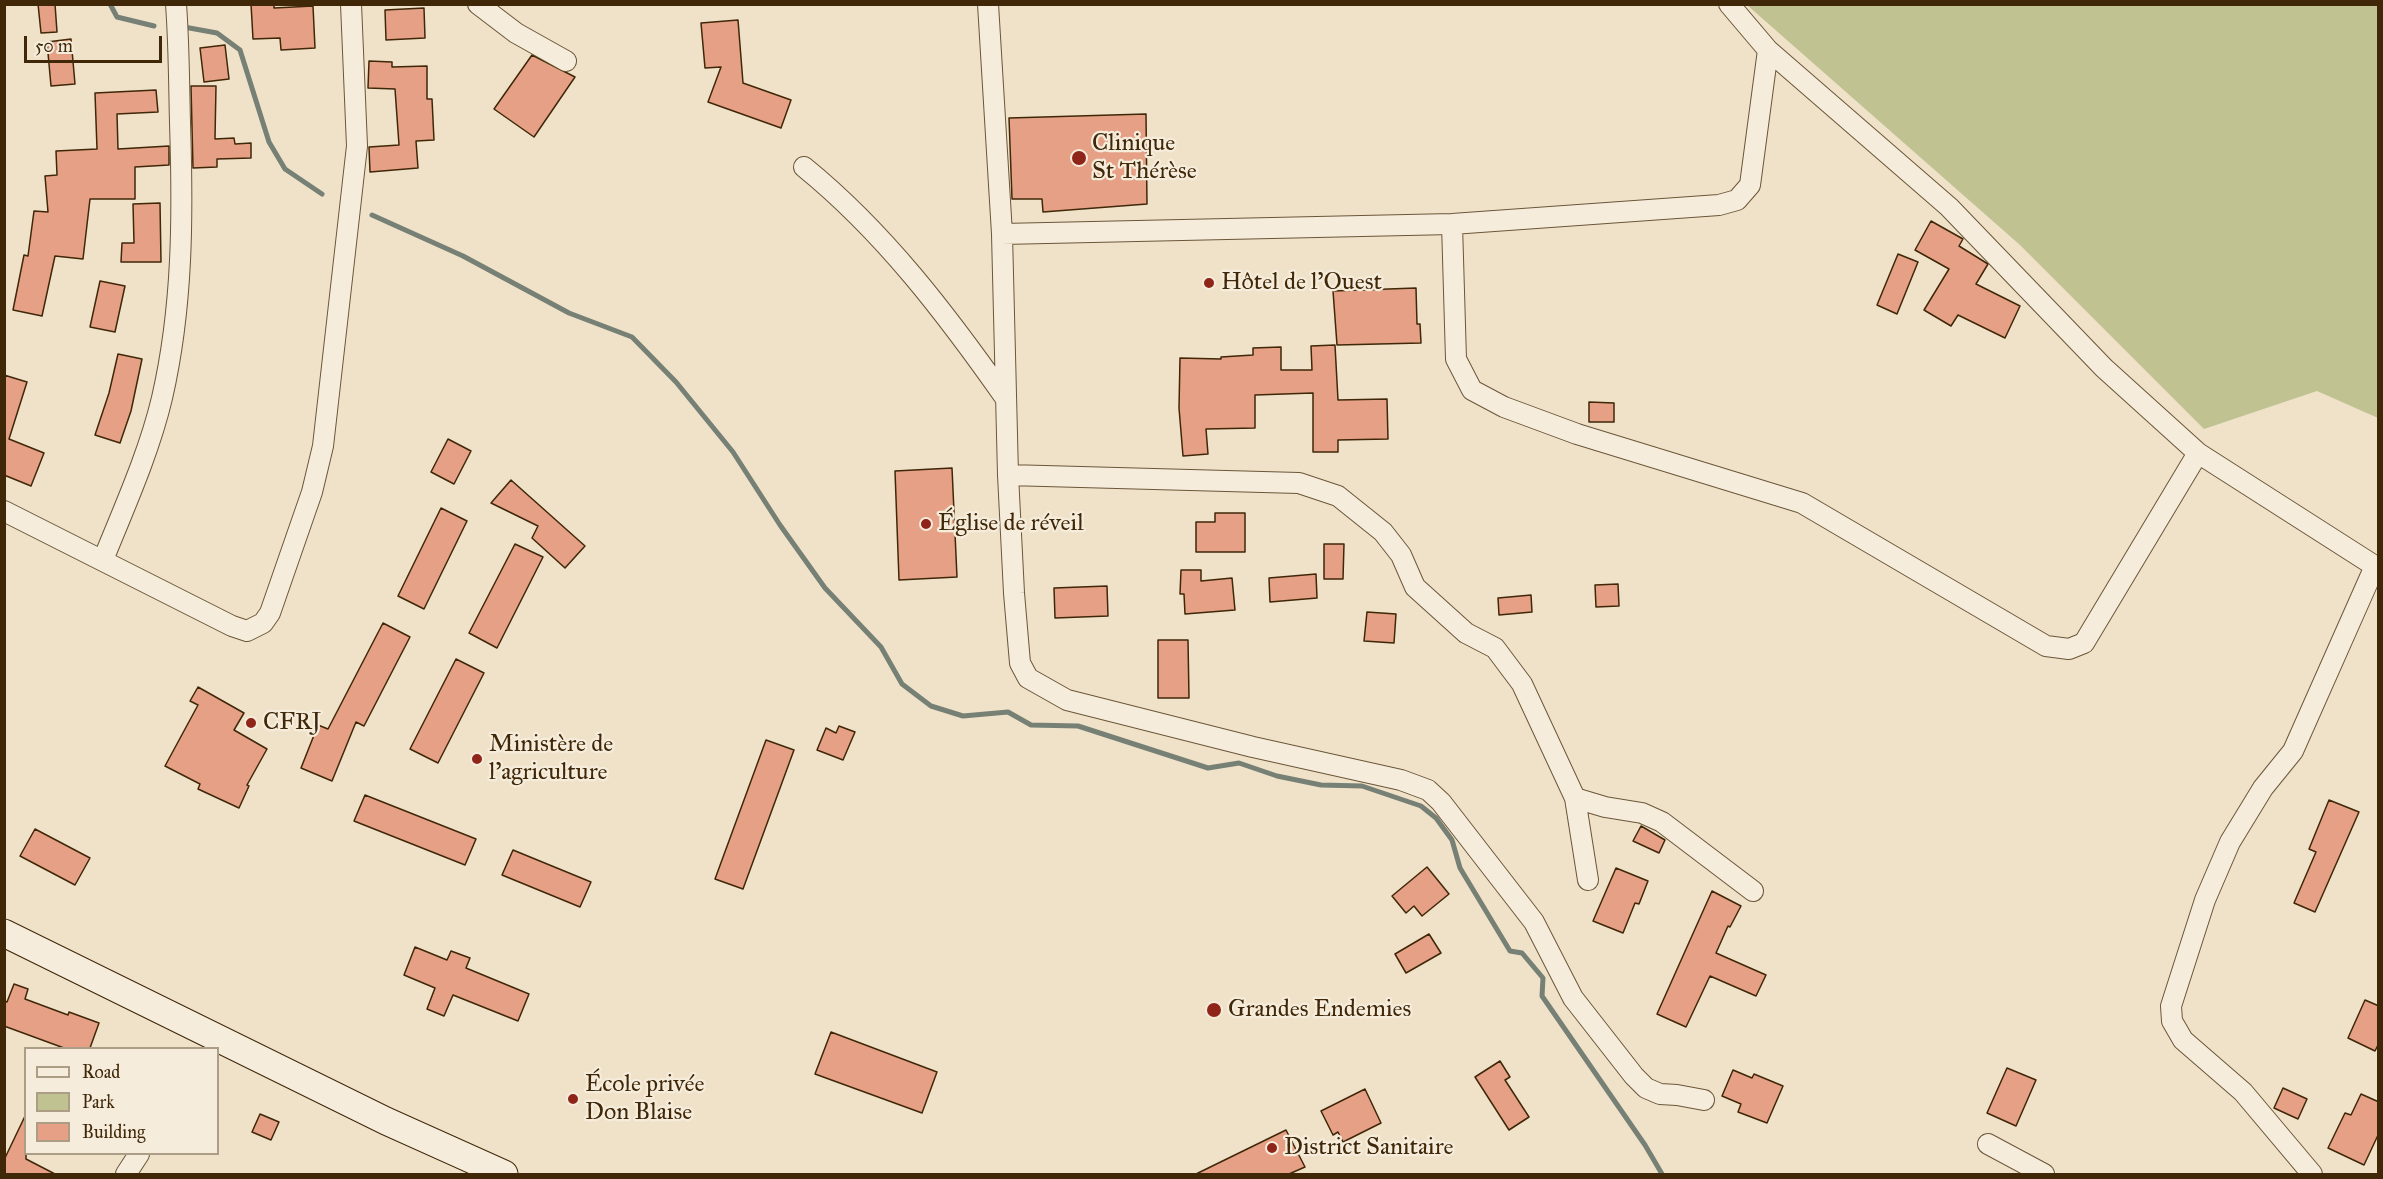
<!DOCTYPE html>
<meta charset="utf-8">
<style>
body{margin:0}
#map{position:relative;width:2383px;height:1179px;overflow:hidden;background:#f0e2c9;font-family:"IM FELL Great Primer",serif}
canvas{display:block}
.frame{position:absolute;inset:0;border:6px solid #3f2708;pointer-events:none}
.legend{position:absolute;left:24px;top:1047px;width:195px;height:108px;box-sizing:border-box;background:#f5ecdc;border:2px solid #ac9d87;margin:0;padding:8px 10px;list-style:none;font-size:18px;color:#3f2708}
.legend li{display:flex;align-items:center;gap:12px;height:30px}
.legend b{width:30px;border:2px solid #ac9d87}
.scale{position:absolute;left:24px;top:36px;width:138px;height:27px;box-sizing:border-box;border:3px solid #3f2708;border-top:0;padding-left:8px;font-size:18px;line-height:21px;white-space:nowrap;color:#3f2708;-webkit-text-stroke:4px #f5ecdc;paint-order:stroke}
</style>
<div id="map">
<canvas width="2383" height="1179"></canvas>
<div class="frame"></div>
<ul class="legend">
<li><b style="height:8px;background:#f5ecdc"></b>Road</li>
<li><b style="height:16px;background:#c0c292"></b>Park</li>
<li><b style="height:16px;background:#e5a085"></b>Building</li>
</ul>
<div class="scale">50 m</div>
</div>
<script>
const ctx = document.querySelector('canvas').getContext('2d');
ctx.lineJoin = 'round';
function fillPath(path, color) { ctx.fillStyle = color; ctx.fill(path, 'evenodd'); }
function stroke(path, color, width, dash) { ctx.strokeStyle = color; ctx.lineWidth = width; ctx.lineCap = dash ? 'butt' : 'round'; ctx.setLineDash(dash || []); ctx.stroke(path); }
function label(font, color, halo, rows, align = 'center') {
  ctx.font = font + ' "IM FELL Great Primer",serif'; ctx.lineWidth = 4.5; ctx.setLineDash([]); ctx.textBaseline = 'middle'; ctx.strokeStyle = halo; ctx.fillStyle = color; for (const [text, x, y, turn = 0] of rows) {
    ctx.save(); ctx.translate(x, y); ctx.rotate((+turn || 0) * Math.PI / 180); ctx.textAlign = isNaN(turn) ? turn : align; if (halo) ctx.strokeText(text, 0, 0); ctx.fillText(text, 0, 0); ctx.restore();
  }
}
const green = new Path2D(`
 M1747,5H2378V418L2317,391L2204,429L2020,245Z`);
const stream = new Path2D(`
 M110,4L117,17L154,26
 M184,27L217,33L240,50L269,142L285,169L322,194
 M372,215L463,256L569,313L632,337L676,382L733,452L780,525L825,588L881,647L902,684L931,706L963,716L1008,712L1031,725L1078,726L1208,768L1239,763L1277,776L1321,785L1362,786L1421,806L1436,818L1452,840L1460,868L1510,951L1522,953L1543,978L1542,996L1645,1145L1662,1174`);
const building = new Path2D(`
 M38,4H55L57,32L41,33Z
 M251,4H274V8L313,6L315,48L281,50L280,38L253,39Z
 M424,8L425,38L386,40L385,10Z
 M738,20L743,83L791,100L781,128L708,102L721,67L705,68L701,23Z
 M71,39L75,84L51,86L47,42Z
 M225,45L229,79L204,82L200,48Z
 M532,55L575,77L534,137L494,109Z
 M369,61L392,62V67L427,66V99H432L434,140L416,141L418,168L370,172L369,147L399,145L395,89L368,88Z
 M191,86H216L215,139L234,138L235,144L251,143V158L217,159V167L193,168Z
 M156,90L158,112L117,114L118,149L169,146V165L135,167V199H90L83,259L55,256L42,316L13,310L24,255L28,256L34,211L48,212L45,176L57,175L56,151L97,149L95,93Z
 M1146,114L1147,204L1043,212L1042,199H1012L1009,118Z
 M160,203L161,262H121L122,243H134L133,204Z
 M1931,221L1963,239L1959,246L1988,264L1976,284L2020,306L2005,338L1958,315L1951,326L1924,310L1949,269L1915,250Z
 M1898,254L1918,262L1897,314L1877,305Z
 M100,281L125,286L115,332L90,327Z
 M1416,288L1417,324H1420L1421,343L1337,345L1333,291Z
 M1335,345L1338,400L1387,399L1388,439L1338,440V452H1313V393L1255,395V428L1206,429L1208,454L1183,456L1179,408L1180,358L1221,359V357L1253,355V348L1281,347V370H1312L1311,346Z
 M118,354L142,359L131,411L120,443L95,435L109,393Z
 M4,375L27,382L9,439L44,453L31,486L4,475Z
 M1589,402L1614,403V422H1589Z
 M448,439L471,451L454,484L431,472Z
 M952,468L957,577L899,580L895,471Z
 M511,480L585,546L565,568L532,538L538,526L491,503Z
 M441,508L467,521L424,609L398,596Z
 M1215,513H1245V552H1196V522H1215Z
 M515,544L543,557L497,648L469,633Z
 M1324,544H1344L1343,579H1324Z
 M1181,570H1201V581L1232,578L1235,610L1185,614L1184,594H1180Z
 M1316,574L1317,598L1270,602L1269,578Z
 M1618,584L1619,606L1596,607L1595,585Z
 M1107,586L1108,616L1055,618L1054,588Z
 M1531,595L1532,612L1499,615L1498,598Z
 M1367,612L1396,614L1394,643L1364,641Z
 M383,623L410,637L364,726L356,722L332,781L301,768L318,725L328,729Z
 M1158,640H1188L1189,698H1158Z
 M456,659L484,673L438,763L410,749Z
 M198,687L244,713L234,730L267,749L247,785L249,786L239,808L198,789L200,784L165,766L198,705L190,701Z
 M839,726L855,732L843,760L817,750L826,728L836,733Z
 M766,740L794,750L743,889L715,879Z
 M365,795L476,839L465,865L354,821Z
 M2329,800L2359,812L2315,912L2294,903L2316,852L2309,849Z
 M1641,826L1665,840L1659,853L1633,841Z
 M35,829L90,858L75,885L20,856Z
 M513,850L591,882L580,907L502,875Z
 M1427,867L1449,894L1422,916L1414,906L1406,913L1392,896Z
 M1616,868L1648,881L1639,904L1635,903L1623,933L1593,921Z
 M1712,891L1741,906L1730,927L1728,926L1716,953L1766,975L1756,996L1710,976L1686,1027L1657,1014Z
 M1429,934L1441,953L1406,973L1395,954Z
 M415,947L447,960L451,951L470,958L466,968L529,994L518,1021L453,995L444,1016L427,1009L435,988L404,975Z
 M14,984L28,989L25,999L68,1015L69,1012L99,1023L90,1048H64L4,1026V1001L7,1002Z
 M2365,1000L2379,1006V1043L2375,1051L2348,1038Z
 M831,1032L937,1072L922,1113L815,1074Z
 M1500,1061L1510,1077L1505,1080L1529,1117L1509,1130L1475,1077Z
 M2007,1068L2036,1080L2016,1126L1987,1113Z
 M1733,1070L1752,1078L1754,1074L1783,1086L1767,1123L1738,1112L1741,1104L1722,1096Z
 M2283,1088L2307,1099L2298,1119L2274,1108Z
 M1365,1089L1381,1123L1343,1142L1338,1132L1333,1135L1321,1111Z
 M2361,1094L2379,1102V1133L2364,1165L2328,1148L2345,1113L2351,1115Z
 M26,1114V1159L55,1174H4V1160Z
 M260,1114L279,1122L271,1140L252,1132Z
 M1286,1130L1305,1167L1289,1174H1196Z`);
const street = new Path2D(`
 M478,4L516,33L566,61
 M988,4L1002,234L1008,475L1014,593L1020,663L1028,678L1067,700L1253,747L1401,780L1428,790L1441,802L1534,922L1573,998L1634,1076L1646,1088L1660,1094L1677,1095L1704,1100
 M1729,4L1768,50L1949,207L2104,368L2198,453L2378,568
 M804,167C884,232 947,315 1006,399
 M1452,224L1456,359L1472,390L1504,407L1577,434L1802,503L2046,646L2069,649L2084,643L2198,453
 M1002,234L1452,224L1719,205L1737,200L1750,185L1768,50
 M1008,475L1299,483L1338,496L1383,532L1401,555L1415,587L1466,633L1495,648L1522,684L1575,798L1588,880
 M4,511L232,626L247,631L263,623L270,613L312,492L323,446L357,146L351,4
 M103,560C124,508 149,453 162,398C183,307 183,215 180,123C179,83 179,44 176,4
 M1575,798L1605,807L1642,813L1662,822L1753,891
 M1988,1144L2044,1174
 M126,1174L139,1154
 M2312,1174L2243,1092L2183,1040L2172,1021L2171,1006L2205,900L2230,842L2263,788L2293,751L2375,566`);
const secondary = new Path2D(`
 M4,933L386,1121L504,1174`);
const markers = [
 [1079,158,8,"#8f2418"],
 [1209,283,6,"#8f2418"],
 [926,524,6,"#8f2418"],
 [251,723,6,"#8f2418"],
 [477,759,6,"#8f2418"],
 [1214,1010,8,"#8f2418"],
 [573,1099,6,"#8f2418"],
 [1272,1148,6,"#8f2418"]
];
const poiNames = [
 ["Clinique",1092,144],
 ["St Thérèse",1092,172],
 ["Hôtel de l'Ouest",1221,283],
 ["Église de réveil",938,524],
 ["CFRJ",263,723],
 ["Ministère de",489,745],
 ["l'agriculture",489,773],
 ["Grandes Endemies",1228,1010],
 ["École privée",585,1085],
 ["Don Blaise",585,1113],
 ["District Sanitaire",1284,1148]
];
fillPath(green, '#c0c292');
stroke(stream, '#778075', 5);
fillPath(building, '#e5a085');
stroke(building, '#3f2708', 1.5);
stroke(street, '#6b5638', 22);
stroke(secondary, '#3f2708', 29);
stroke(street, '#f5ecdc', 20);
stroke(secondary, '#f5ecdc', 27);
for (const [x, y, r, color] of markers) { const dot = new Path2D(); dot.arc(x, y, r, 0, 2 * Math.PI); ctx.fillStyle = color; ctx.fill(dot); stroke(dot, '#f5ecdc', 2); }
label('24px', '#3f2708', '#f5ecdc', poiNames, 'left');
</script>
